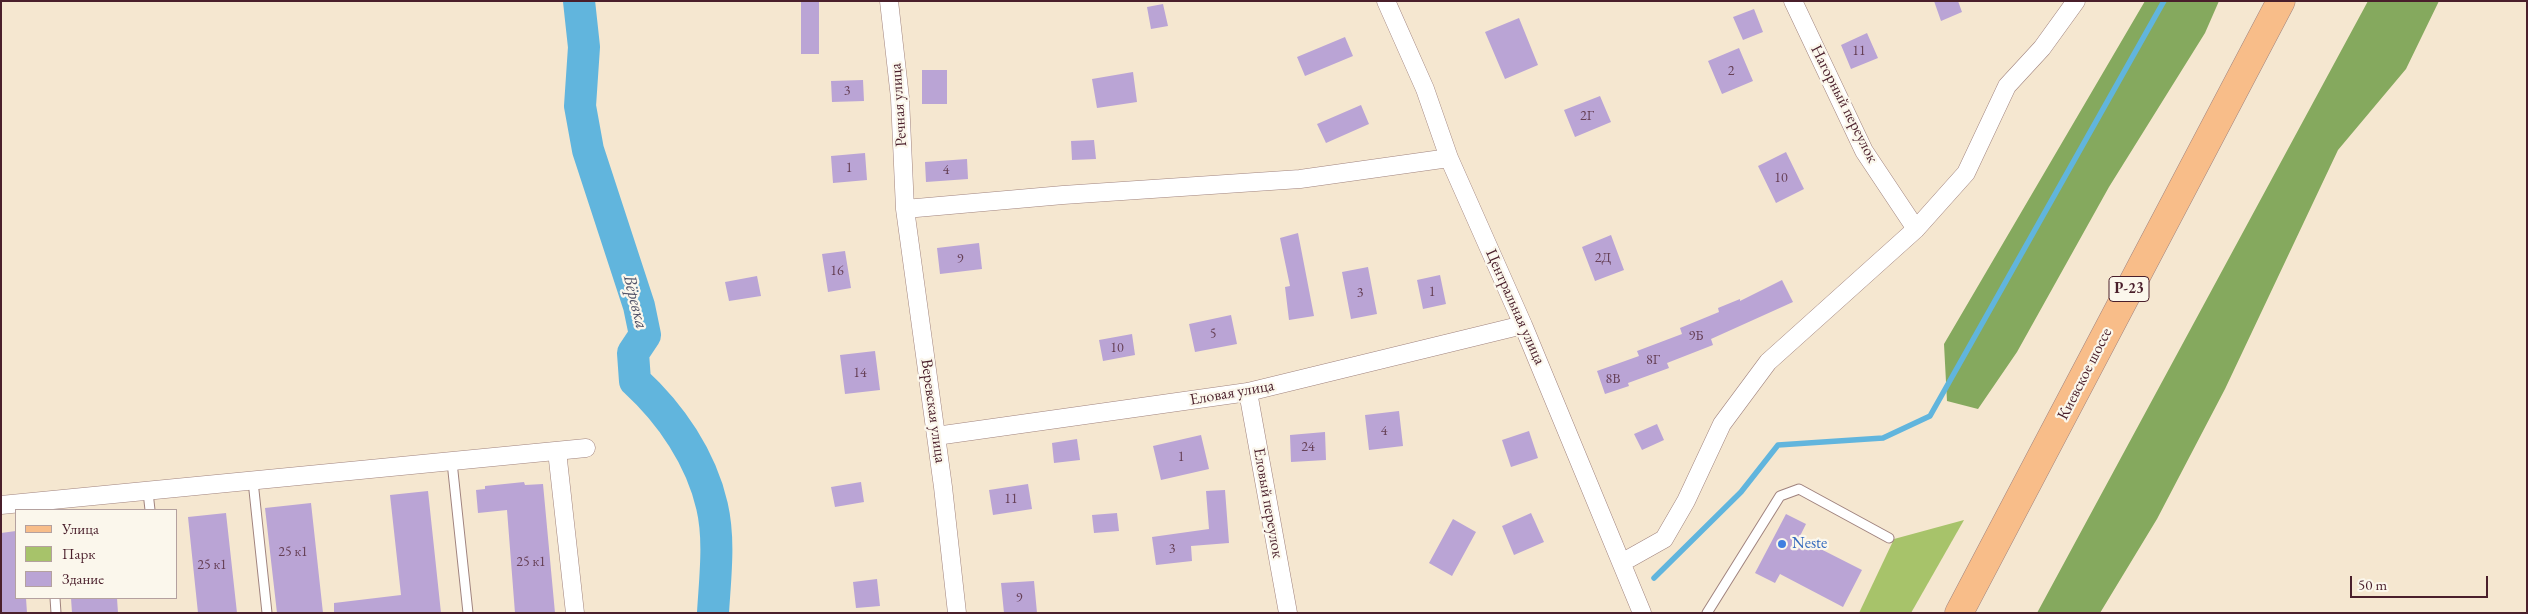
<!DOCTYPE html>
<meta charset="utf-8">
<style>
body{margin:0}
#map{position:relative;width:2528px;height:614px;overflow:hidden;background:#f5e7d0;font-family:"EB Garamond",serif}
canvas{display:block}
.frame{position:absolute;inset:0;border:2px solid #4a1f2b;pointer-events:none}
.legend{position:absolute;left:15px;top:509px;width:162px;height:90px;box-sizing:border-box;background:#fbf7ec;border:1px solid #b4a19f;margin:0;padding:6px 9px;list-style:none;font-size:15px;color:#4a1f2b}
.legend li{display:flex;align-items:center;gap:10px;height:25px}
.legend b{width:25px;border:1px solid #b4a19f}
.scale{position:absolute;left:2350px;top:576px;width:138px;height:22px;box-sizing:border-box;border:2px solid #4a1f2b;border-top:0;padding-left:6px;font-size:15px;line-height:18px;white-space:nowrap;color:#4a1f2b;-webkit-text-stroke:4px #fbf7ec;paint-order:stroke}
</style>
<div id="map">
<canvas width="2528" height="614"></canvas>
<div class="frame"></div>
<ul class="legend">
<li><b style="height:6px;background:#f8bd89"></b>Улица</li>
<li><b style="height:14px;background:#a7c36a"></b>Парк</li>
<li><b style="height:14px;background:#baa4d5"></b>Здание</li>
</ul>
<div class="scale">50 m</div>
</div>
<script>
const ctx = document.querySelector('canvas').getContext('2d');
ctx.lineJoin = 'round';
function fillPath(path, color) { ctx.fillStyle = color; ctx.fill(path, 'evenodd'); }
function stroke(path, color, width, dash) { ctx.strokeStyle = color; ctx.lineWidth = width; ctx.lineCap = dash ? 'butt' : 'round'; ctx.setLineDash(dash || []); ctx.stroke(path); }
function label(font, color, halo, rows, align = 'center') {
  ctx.font = font + ' "EB Garamond",serif'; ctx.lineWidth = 4.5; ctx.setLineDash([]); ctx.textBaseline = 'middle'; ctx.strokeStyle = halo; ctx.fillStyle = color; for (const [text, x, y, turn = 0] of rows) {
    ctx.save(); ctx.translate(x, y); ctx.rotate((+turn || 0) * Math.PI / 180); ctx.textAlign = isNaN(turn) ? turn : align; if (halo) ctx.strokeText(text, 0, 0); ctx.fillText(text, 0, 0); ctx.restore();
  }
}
const green = new Path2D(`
 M1964,520L1911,613H1859L1894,539Z`);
const forest = new Path2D(`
 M2145,1H2219L2205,33L2109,187L2017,352L1978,409L1947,401L1944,344Z
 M2368,1H2439L2406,69L2338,150L2225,389L2157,519L2100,613H2037Z`);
const stream = new Path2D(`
 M1654,578L1741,492L1778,445L1883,438L1930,416L2164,1`);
const river = new Path2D(`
 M579,1L584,47L580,106L588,150L639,306L645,335L633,353L635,381C671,414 701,458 712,506C720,540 715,578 713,613`);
const building = new Path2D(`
 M801,1H819V54H801Z
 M1934,1H1958L1962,12L1941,21Z
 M1163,4L1168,26L1151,29L1147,7Z
 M1754,9L1763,32L1743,40L1733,17Z
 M1519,18L1538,65L1505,79L1485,32Z
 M1867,33L1878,58L1851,69L1841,45Z
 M1345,37L1353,56L1305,76L1297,57Z
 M1739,48L1753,81L1722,94L1708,61Z
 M922,70H947V104H922Z
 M1133,72L1137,102L1097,108L1092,79Z
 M863,80L864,101L832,102L831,81Z
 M1600,96L1611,122L1575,137L1564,110Z
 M1361,105L1369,124L1326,143L1317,124Z
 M1094,140L1096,159L1072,160L1071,141Z
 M1786,152L1804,189L1776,203L1758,166Z
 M865,153L867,180L833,183L831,156Z
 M967,159L968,179L926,182L925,162Z
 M1298,233L1314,316L1289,320L1285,287L1290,286L1280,238Z
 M1611,235L1624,270L1595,281L1582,247Z
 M979,243L982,269L940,274L937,248Z
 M845,251L851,288L828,292L822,254Z
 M1368,267L1377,314L1351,319L1342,272Z
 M1440,275L1446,304L1423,309L1417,280Z
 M757,276L761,296L729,301L725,282Z
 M1782,280L1793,302L1711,339L1713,345L1667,363L1669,368L1628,383L1629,386L1605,394L1597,371L1639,356L1637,351L1682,334L1680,328L1719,312L1718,308L1740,299V301Z
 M1231,315L1237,344L1195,352L1189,324Z
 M1132,334L1135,355L1103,361L1099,340Z
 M875,351L880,390L845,394L840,355Z
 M1399,411L1403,446L1369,450L1365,415Z
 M1657,424L1664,440L1642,450L1634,434Z
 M1529,431L1538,458L1511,467L1502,440Z
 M1325,432L1326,460L1291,462L1290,435Z
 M1201,435L1209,469L1161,480L1153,446Z
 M1077,439L1080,460L1054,463L1052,443Z
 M524,482L525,485L543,484L555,613H515L507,510L478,513L476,490L485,489V486Z
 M861,482L864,502L835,507L831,487Z
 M1028,484L1032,509L993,515L989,490Z
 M1225,490L1229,543L1191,546L1192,561L1156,565L1152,537L1209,529L1206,491Z
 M428,491L441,613H334V603L401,595L390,495Z
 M311,503L323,613H277L265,508Z
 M226,513L237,613H198L188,517Z
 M1117,513L1119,531L1094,533L1092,515Z
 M1531,513L1544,542L1514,555L1502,526Z
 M1786,514L1806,524L1799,538L1862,570L1843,607L1780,574L1775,583L1755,573Z
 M1453,519L1476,532L1452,576L1429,563Z
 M16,531V598H26L27,613H1V533Z
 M877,579L880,606L856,608L853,582Z
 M1034,581L1037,613H1004L1001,583Z
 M71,598H117L118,613H72Z`);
const service = new Path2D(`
 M452,462L468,613
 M253,481L267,613
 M148,492L150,510
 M55,598L56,613
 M1707,613L1780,496L1799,489L1889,538`);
const minor = new Path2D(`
 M889,1L900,98L905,209L943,487L957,613
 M1386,1L1425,89L1449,158L1523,325L1642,613
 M1793,1L1864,151L1916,229
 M905,209L1063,195L1300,179L1449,158
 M1248,392L1288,613
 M936,436L1248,392L1523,325
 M557,451L575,613
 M1,505L586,448
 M1623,562L1664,539L1686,501L1722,424L1768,362L1916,229L1966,173L2007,86L2042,48L2076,1`);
const primary = new Path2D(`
 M1959,613L2281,1`);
const markers = [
 [1782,544,5,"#3f7fe0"]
];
const numberNames = [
 ["11",1859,51],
 ["2",1731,71],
 ["3",847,91],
 ["2Г",1587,116],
 ["1",849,168],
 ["4",946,170],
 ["10",1781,178],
 ["2Д",1603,258],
 ["9",960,259],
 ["16",837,271],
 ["1",1432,292],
 ["3",1360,293],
 ["5",1213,334],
 ["9Б",1696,336],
 ["10",1117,348],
 ["8Г",1653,360],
 ["14",860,373],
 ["8В",1613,379],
 ["4",1384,431],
 ["24",1308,447],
 ["1",1181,457],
 ["11",1011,499],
 ["3",1172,549],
 ["25 к1",293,552],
 ["25 к1",531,562],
 ["25 к1",212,565],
 ["9",1019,598]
];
const shields = [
 [2129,289,40]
];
const shieldNames = [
 ["Р-23",2129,289]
];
const streetNames = [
 ["Нагорный переулок",1844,104,63],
 ["Речная улица",899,105,-94],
 ["Центральная улица",1515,307,66],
 ["Киевское шоссе",2085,374,-63],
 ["Еловая улица",1232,393,-10],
 ["Веревская улица",933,411,82],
 ["Еловый переулок",1268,503,80]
];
const shopNames = [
 ["Neste",1792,544]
];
const waterNames = [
 ["Вёревка",635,302,76]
];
fillPath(green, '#a7c36a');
fillPath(forest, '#85a95e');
stroke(stream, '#61b5dd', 5.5);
stroke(river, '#61b5dd', 32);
fillPath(building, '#baa4d5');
stroke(service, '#a0837e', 11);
stroke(minor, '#a0837e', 19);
stroke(primary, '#a0837e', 29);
stroke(service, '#fff', 9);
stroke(minor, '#fff', 18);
stroke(primary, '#f8bd89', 28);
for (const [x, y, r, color] of markers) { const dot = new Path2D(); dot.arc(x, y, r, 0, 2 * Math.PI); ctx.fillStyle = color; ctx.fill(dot); stroke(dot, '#fbf7ec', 2); }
label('14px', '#664056', null, numberNames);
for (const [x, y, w] of shields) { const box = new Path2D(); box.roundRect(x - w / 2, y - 12.5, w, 25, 4); ctx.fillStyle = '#fbf7ec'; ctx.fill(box); stroke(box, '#4a1f2b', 1); }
label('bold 15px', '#4a1f2b', null, shieldNames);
label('16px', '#4a1f2b', '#fbf7ec', streetNames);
label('16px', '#366cbe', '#fbf7ec', shopNames, 'left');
label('italic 18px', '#525469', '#fbf7ec', waterNames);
</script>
